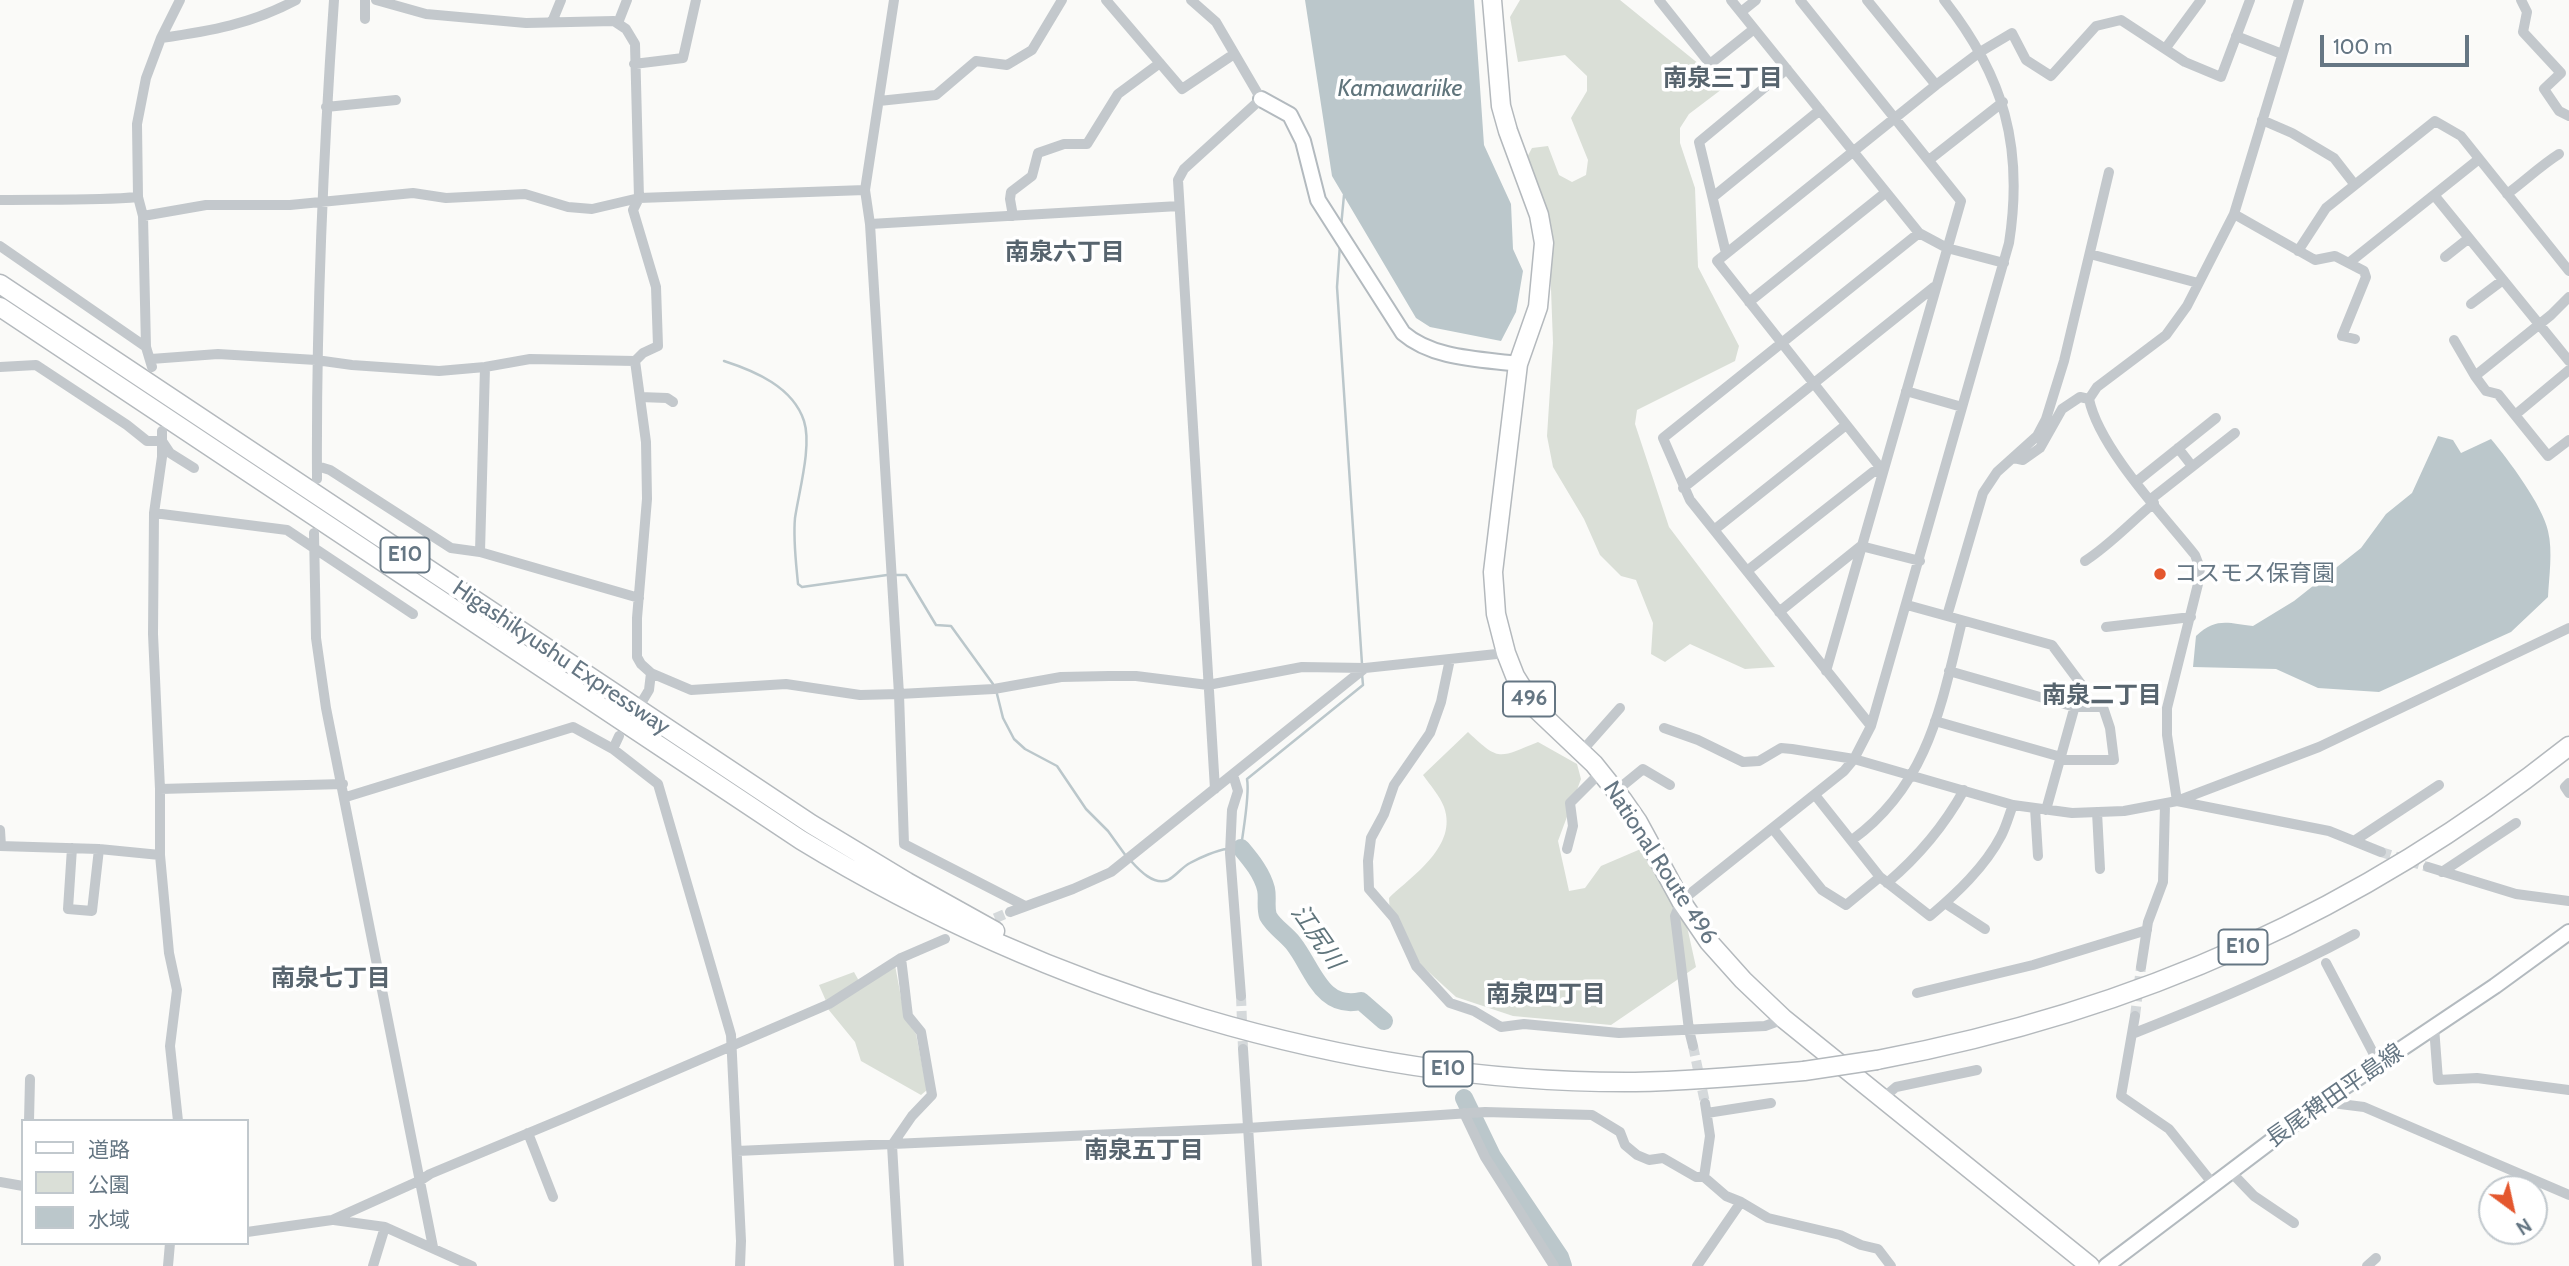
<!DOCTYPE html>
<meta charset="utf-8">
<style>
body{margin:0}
#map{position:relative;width:2569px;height:1266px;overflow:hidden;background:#fafaf8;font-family:Cabin,"Noto Sans JP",sans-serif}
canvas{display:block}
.legend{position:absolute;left:21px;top:1119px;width:228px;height:126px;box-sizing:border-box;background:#fff;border:2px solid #c1c8cd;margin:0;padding:9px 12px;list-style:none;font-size:21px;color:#657683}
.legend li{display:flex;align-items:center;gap:14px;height:35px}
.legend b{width:35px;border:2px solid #c1c8cd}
.north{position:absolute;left:2478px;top:1175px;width:70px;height:70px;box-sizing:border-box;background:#fff;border:2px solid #c1c8cd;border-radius:50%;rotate:147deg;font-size:19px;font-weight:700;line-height:28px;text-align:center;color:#657683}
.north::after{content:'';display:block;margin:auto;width:24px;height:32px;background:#e4572e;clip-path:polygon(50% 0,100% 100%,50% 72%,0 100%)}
.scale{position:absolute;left:2320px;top:35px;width:149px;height:32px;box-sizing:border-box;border:4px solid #657683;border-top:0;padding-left:9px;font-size:21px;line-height:24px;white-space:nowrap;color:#657683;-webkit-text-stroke:5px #fff;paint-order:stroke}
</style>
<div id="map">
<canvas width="2569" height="1266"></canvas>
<ul class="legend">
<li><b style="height:9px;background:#fff"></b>道路</li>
<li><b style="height:19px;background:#dadfd7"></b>公園</li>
<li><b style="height:19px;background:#bbc7cb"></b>水域</li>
</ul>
<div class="north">N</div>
<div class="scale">100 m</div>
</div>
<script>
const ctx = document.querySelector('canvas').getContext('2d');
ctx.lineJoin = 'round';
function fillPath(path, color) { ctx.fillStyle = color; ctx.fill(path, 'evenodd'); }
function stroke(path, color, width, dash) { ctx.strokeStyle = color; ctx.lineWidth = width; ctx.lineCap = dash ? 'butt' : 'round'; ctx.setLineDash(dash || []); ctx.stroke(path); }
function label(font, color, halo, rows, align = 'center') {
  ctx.font = font + ' Cabin,"Noto Sans JP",sans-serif'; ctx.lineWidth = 7; ctx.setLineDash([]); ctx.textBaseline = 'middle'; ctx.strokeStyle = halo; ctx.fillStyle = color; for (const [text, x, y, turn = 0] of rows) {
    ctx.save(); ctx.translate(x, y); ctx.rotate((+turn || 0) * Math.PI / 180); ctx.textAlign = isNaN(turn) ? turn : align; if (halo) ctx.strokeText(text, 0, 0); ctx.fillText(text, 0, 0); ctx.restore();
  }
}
const green = new Path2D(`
 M1520,0H1620L1726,86L1689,114L1680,128V143L1695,188L1698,267L1739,346L1735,361L1637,410L1635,424L1669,527L1775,667L1745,669L1690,644L1665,662L1651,654L1653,623L1636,580L1621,576L1600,555L1584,519L1553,467L1547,436L1553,343L1549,235L1539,190L1525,161L1532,148L1548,146L1559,175L1572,182L1586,175L1588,160L1571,118L1587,91V76L1565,55L1518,62L1510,17Z
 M1468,732C1500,762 1498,758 1538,742L1577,764L1581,779L1558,841L1569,891L1585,888L1601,866L1643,848L1686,922L1696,967L1611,1025L1513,1016L1456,997L1421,965L1390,914L1389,898C1413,875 1458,846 1444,807C1440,796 1430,785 1423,775Z
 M895,965L905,1019L916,1034L927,1090L921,1095L861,1061L855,1042L828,1009Z
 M854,972L859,981L826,1001L819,985Z`);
const water = new Path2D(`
 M1305,0H1474L1484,145L1511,204L1513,249L1523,271L1516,312L1501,341L1430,327L1416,318L1332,176Z
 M2438,436L2453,440L2461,453L2491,439C2508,459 2543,506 2548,531C2553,551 2549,577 2548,597L2511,632L2379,692L2318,688L2276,669L2193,667L2196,636C2216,617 2228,623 2253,626L2294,601L2361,548L2386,514L2412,493Z`);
const stream = new Path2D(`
 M1341,227L1344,195
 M1340,244L1337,287L1362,664
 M724,361C755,371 793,387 804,421C812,446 799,491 795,518C793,540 796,562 798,584L802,587L887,575
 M894,575H906L936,625L951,626L993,684
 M996,690L1003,718L1014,739L1025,749L1057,766L1086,809L1108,831L1126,856
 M1233,849L1241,848C1243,830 1250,795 1247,779L1363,685L1362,674
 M1131,861C1139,870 1154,886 1168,880C1176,876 1182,867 1190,863C1199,858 1217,850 1227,849`);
const river = new Path2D(`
 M1241,848C1251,860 1262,873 1266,889C1268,898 1265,907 1268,916C1274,927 1285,933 1293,943C1313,968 1321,1010 1361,1001L1384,1021
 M1464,1098L1492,1156L1560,1257L1563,1266`);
const streetTunnel = new Path2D(`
 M2381,852L2428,867
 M981,924L1010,912
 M1241,996L1243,1049
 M2135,1016L2141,967
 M1693,1046L1705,1103`);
const street = new Path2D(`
 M365,0V19
 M894,0L865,190L870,224L899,694L904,844L1025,906
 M1106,0L1182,89L1234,54
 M1191,0L1216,22L1261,99L1184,169L1178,180L1215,789
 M1659,0L1710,64L1754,29
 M1731,0L1919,233L1947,248L2004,263
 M1800,0L1961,201L1826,671
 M1867,0L1936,85
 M2521,0L2527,12L2523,32L2561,73L2544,89L2559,111L2569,116
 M1741,12L1756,0
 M552,22L561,0
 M618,23L627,0
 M2236,36L2282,54
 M161,38C211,31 251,24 296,0
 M2165,49L2201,0
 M634,64L683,58L696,0
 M879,101L936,95L976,61L1007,65L1032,50L1062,0
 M326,107L396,100
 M2262,120L2292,133L2334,158L2355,185
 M1929,160L2003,102
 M2507,194C2525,181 2540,166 2559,154
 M2434,195L2569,361
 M1713,197L1820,110
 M0,200C46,199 93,201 138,197
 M2234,214L2315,260L2335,256L2364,271L2366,277L2342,336L2355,339
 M143,216L206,205H290L413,193L446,198L525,194L568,207L592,209L639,198L865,190
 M1013,216L1010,199L1011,192L1032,176L1038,153L1064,144H1087L1118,94L1160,63
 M870,224L1179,206
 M0,246L146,347
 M2298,251L2326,208L2435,121L2461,136L2569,271
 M1726,253L1699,142L1787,69
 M2090,254L2198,283
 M2445,257L2469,238
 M2350,262L2479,159
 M2569,297L2551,315L2475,376L2486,391L2498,394L2548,456L2569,440
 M1749,302L1885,193
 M2471,304L2503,280
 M2454,340L2475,376
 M151,359L218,354L316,360L352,365L439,371L485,367L530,359L635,361L643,353L658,346L656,287L633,210L639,198L635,44L626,29L614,21L526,23L426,14L376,0
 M635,361L646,442L647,499L637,618V657L641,664L651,673L691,690L786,684L860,695L899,694L994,689L1061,677L1109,676H1136L1208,685L1302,667L1365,668L1506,653
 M0,367L36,365L127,425L147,441H162L170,453L194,468
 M152,367L146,347L143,216L138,197L137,124L146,78L161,38L180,0
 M1906,391L1962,407
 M640,397L667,398L673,402
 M2515,415L2569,370
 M162,431V457L154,513L153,634L160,789V855L169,953L177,990L170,1046L178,1121
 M2178,448L2192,466
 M2014,458L2023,460L2040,448L2062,409L2080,397L2089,399
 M317,466L330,470L451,548L480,552L639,598
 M1883,471L1717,261L1936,85L1980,52L2012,33L2026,60L2051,76L2096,26L2121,20L2185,62L2221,77L2250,0
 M317,479C316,319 323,159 334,0
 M2136,482L2216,418
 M1683,488L1934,287
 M2151,499L2235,433
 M154,513L287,530L413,614
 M1714,530L1846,425
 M314,533L316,638L326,708L433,1247
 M1861,546L1920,561
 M480,552L485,367
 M2085,561C2110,545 2131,522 2154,503
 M1747,571L1873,472L1883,471
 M1907,605L2052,645L2081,684L2046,810
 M1779,612L1861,546
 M1947,616L1983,493L1997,472L2037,436L2046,419L2064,361L2109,172
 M2106,627L2191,617
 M1450,659L1441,702L1430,733L1394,785L1384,814L1371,838L1368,861L1369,889L1394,918L1416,966L1450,1003L1474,1011L1501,1027L1524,1024L1619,1033L1765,1026L1784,1019
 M643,700L649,690L651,673
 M1935,721L2061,757L2065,760H2114L2110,728L2103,707H2075L1949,671
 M1871,726L1690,500L1663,438L1919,233
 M1664,728L1698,740L1743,762L1759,761L1781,748L1792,749L1854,759L2013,805L2072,813L2124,811L2177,801L2319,747L2569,628
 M613,749L619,736
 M1581,752L1620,708
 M1233,775L1238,791L1232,810L1230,853L1241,996
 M2569,783L2565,787L2569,793
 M160,789L343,784
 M1616,791L1643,769L1670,785
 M1815,795L1880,877L1930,916C1956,894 1985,867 2001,836C2006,827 2009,815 2013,805
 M346,797L573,727L613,749L658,784L731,1035L741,1241L740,1266
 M2177,801L2167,735V708L2198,584L2200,568L2195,555C2164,516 2099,448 2089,399L2097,387L2166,335L2187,306L2234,214L2299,0
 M2177,801L2329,831L2381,852
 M2035,808L2038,856
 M2097,812L2100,869
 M1773,829L1822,890L1846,905L1880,877
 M0,830L1,846
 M1852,840C1928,785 1941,706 1962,621
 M2354,841L2439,785
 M0,846L99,849L160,855
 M72,848L68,909L92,911L99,849
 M1567,849L1573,826L1570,803L1601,772
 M2428,867L2516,894L2569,901
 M2442,872L2516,823
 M1887,883C1919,856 1944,826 1964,790
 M1945,903L1985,929
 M1010,912L1073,889L1111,872L1365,668
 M2326,963L2379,1064
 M2141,967L2148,922L2163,882L2165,805
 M1917,993L2033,965L2147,930
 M2135,1016L2121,1096L2169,1129L2213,1184
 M2434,1027L2438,1080L2477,1078L2569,1090
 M2132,1034C2208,1004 2283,973 2355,934
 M1693,1046L1689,1030L1675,916L1681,901L1844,771L1854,759L1871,726L2009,243C2024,147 2004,76 1944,0
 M1243,1049L1257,1266
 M1883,1098L1896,1087L1977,1070
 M2328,1098L2332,1103L2364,1107L2569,1195
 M1464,1113L1485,1157L1554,1266
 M1707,1113L1771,1103
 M29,1121L30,1079
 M528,1133L553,1197
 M737,1151L1248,1128L1485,1112L1592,1115L1620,1132L1625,1145L1637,1155L1649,1160L1663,1158L1696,1177H1704
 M2230,1171L2254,1196L2294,1223
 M0,1182L23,1186
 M1741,1202L1768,1218L1840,1235L1861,1245L1878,1249L1891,1266
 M334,1220L385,1227L472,1266
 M247,1232L332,1220L421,1180L430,1174L567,1117L829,1004L901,958L945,939
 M168,1266L170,1243
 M373,1266L385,1227
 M899,1266L892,1145L912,1116L932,1095L921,1032L908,1016L901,958
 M1697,1266L1741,1202L1726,1196L1704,1177L1710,1136L1705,1103
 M2367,1266L2376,1258`);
const secondary = new Path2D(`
 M1261,99L1290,115L1303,141L1318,200L1403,333C1433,359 1480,359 1518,364
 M2106,1266L2328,1098L2495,986L2569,932`);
const highway = new Path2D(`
 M1492,0L1501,106L1508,131L1539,215L1544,243L1538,307L1518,364L1493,572L1496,614L1506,653L1515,676L1535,708L1594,764L1622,799L1638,822L1681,901L1709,942L1743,980L1784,1019L2090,1266
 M0,284L811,824L907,882L995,931
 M0,307L801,840C1047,990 1345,1084 1635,1082C1692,1081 1748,1076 1804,1071
 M1877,1060C2138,1011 2361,911 2569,746`);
const highwayBridge = new Path2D(`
 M1804,1071L1877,1060`);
const markers = [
 [2160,574,7,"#e4572e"]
];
const shields = [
 [405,555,49],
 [1529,699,52],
 [2243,947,49],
 [1448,1069,49]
];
const shieldNames = [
 ["E10",405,555],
 ["496",1529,699],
 ["E10",2243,947],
 ["E10",1448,1069]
];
const poiNames = [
 ["コスモス保育園",2174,574]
];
const streetNames = [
 ["Higashikyushu Expressway",561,658,34],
 ["National Route 496",1660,863,57],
 ["長尾稗田平島線",2335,1096,-35]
];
const neighbourhoodNames = [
 ["南泉三丁目",1723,79],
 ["南泉六丁目",1065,253],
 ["南泉二丁目",2102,696],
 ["南泉七丁目",331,979],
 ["南泉四丁目",1546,995],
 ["南泉五丁目",1144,1151]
];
const waterNames = [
 ["Kamawariike",1400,89],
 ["江尻川",1317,937,55]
];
fillPath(green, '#dadfd7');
fillPath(water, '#bbc7cb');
stroke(stream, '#bbc7cb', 2.5);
stroke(river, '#bbc7cb', 18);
stroke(streetTunnel, '#d5d9db', 10, [10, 5]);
stroke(secondary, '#b3babf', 18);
stroke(highway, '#b4b9bd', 21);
stroke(street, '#c3c8cc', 10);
stroke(secondary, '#fff', 14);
stroke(highway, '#fff', 18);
stroke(highwayBridge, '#b4b9bd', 21, []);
stroke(highwayBridge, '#fff', 18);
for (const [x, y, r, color] of markers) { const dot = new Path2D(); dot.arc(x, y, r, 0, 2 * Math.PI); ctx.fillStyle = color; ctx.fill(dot); stroke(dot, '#fff', 2.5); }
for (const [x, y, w] of shields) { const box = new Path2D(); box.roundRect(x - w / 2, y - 17.5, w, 35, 5); ctx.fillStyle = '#fff'; ctx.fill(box); stroke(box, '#657683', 2); }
label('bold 21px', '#657683', null, shieldNames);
label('23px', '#657683', '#fff', poiNames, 'left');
label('23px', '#657683', '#fff', streetNames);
label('bold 24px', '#57646e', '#fff', neighbourhoodNames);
label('italic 24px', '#60757c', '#fff', waterNames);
</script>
